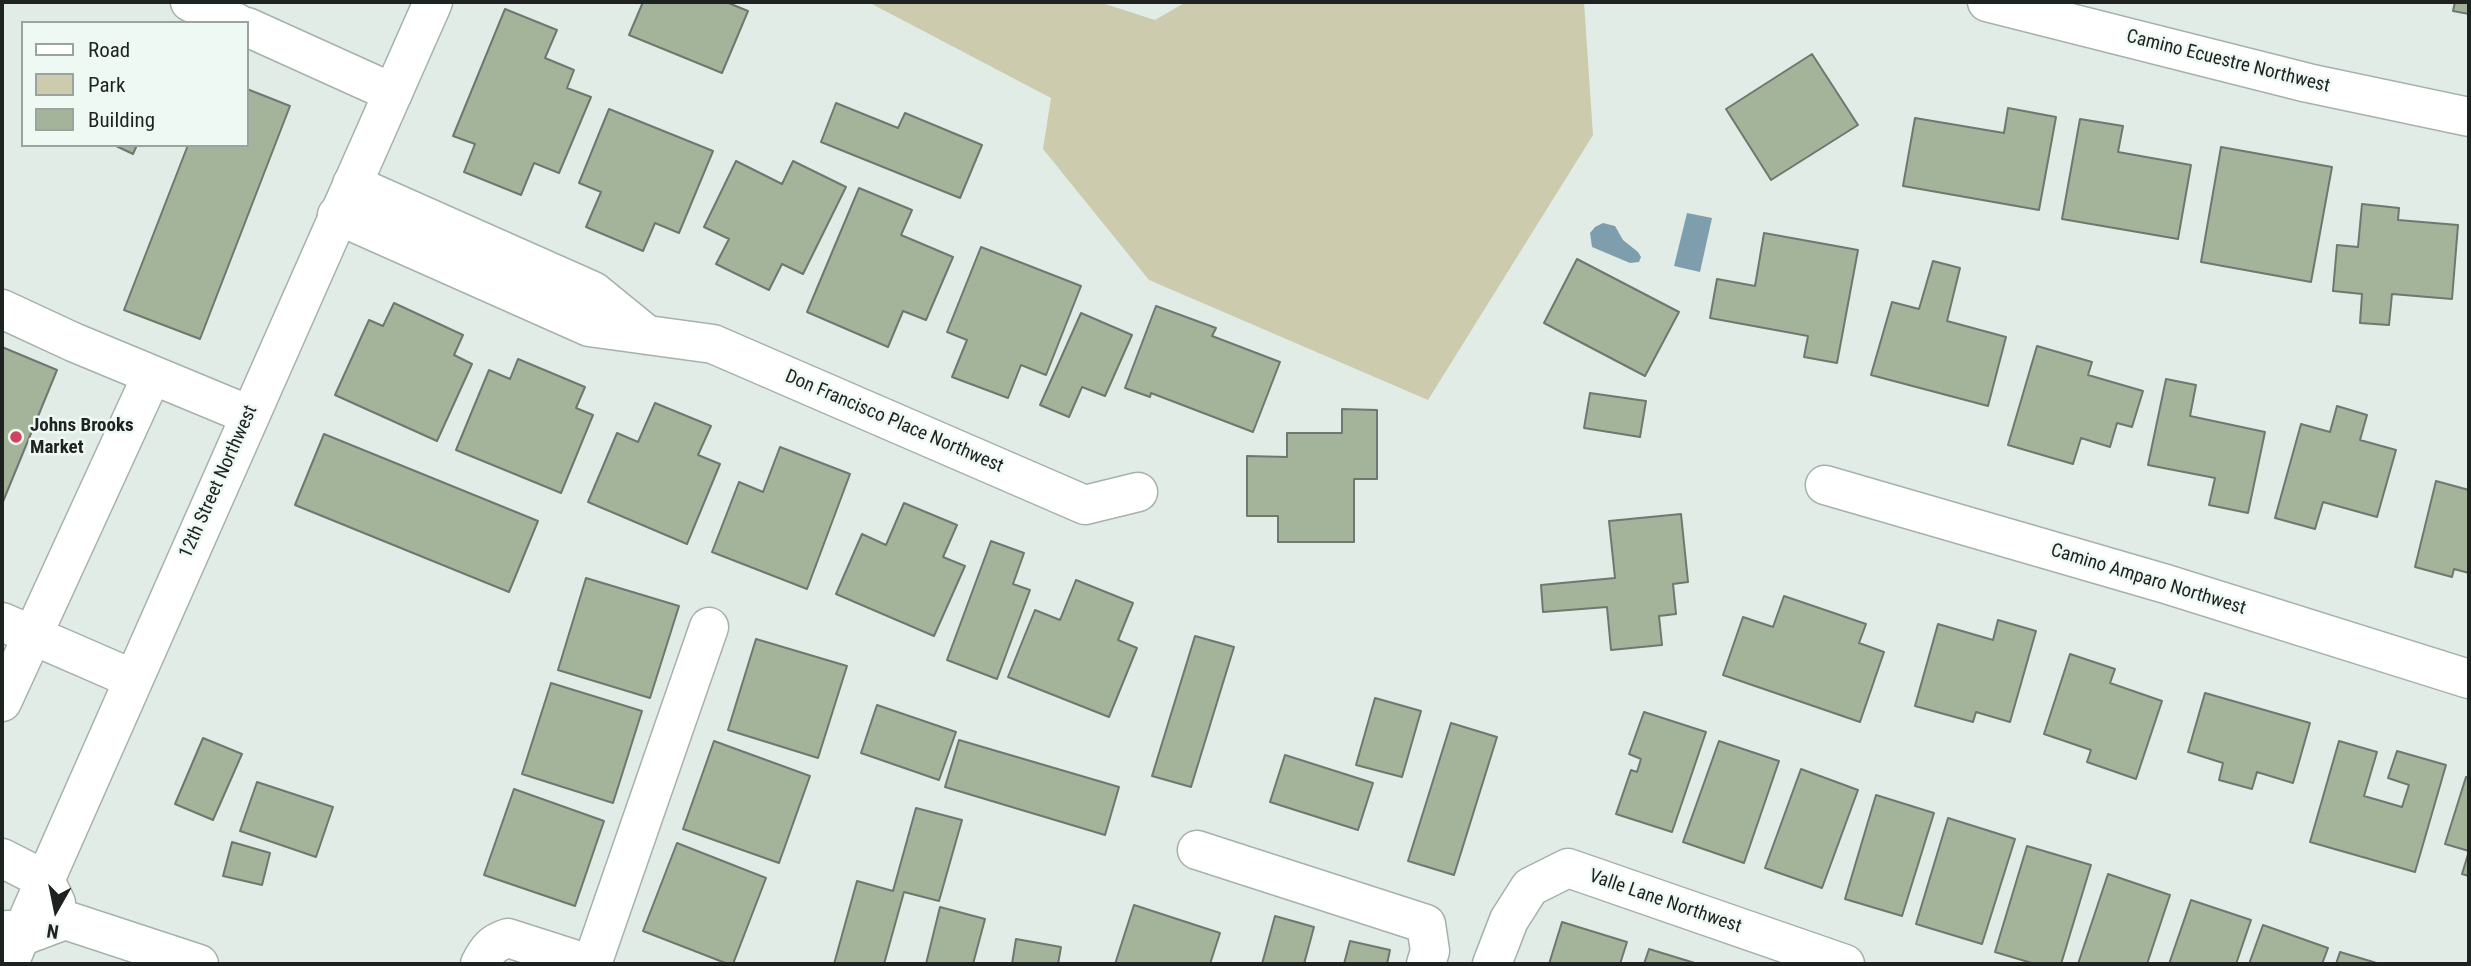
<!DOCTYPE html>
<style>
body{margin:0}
#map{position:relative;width:2471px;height:966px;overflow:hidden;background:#e1ece7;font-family:"Roboto Condensed",sans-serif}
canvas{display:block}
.frame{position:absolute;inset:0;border:4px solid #1e2220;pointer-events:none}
.legend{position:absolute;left:21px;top:21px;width:228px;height:126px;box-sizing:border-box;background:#eff9f4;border:2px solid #9ba39f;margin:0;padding:9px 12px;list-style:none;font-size:21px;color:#1e2220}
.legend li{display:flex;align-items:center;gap:14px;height:35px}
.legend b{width:35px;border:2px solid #9ba39f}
.north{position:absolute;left:21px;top:875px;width:70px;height:70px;-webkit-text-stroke:5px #eff9f4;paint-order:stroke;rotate:189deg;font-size:19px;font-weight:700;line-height:28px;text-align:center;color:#1e2220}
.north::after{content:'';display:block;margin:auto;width:24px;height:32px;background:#1e2220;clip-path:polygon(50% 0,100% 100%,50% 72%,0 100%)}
</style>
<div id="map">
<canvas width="2471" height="966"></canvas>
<div class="frame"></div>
<ul class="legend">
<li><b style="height:9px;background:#fff"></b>Road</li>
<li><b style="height:19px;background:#cdcbae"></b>Park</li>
<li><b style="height:19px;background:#a3b49a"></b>Building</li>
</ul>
<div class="north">N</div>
</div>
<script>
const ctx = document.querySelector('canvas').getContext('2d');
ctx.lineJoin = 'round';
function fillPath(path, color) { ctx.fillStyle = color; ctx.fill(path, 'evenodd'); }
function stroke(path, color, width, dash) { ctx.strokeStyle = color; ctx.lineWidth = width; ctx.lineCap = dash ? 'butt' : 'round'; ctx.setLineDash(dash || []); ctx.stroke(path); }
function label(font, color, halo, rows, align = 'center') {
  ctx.font = font + ' "Roboto Condensed",sans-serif'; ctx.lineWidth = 5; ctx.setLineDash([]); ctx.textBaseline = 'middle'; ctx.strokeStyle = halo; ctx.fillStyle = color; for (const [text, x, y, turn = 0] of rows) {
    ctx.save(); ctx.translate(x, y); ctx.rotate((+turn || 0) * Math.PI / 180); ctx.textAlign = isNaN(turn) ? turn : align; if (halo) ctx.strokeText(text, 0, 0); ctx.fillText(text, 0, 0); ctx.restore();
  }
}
const green = new Path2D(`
 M868,2H1099L1155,20L1186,2H1584L1593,135L1428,400L1149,280L1043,149L1051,98Z`);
const water = new Path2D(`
 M1687,213L1712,218L1700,272L1674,266Z
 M1603,223L1615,226L1623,240L1638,252L1641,257L1639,262L1630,263L1592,247L1590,233L1595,227Z`);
const building = new Path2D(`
 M643,2H726L748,11L722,73L629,35Z
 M2455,2H2469V14L2453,11Z
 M505,9L557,30L545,58L574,70L567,88L591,97L559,173L534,163L521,195L464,172L475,144L453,136Z
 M1812,54L1858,125L1771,180L1726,109Z
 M247,89L290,106L200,339L124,310L188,145H247Z
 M836,103L898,128L905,113L982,145L960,198L821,142Z
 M2008,108L2056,117L2039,210L1903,186L1915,118L2004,133Z
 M609,109L713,151L679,233L655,223L643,251L586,227L601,192L579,183Z
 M2080,119L2123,126L2118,152L2191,165L2178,239L2062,219Z
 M114,145H137L133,154Z
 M2221,147L2332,167L2311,282L2201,262Z
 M736,161L782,184L793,161L846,187L803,274L782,264L769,290L716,264L729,239L704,227Z
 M859,188L912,210L901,235L953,257L926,320L903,311L888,347L807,312Z
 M2362,204L2399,208L2398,220L2458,225L2452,299L2392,294L2389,325L2360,323L2362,294L2333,291L2337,245L2358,247Z
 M1764,233L1858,250L1837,363L1804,357L1808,336L1710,318L1717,279L1755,286Z
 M981,247L1081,286L1046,375L1021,365L1008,398L952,377L967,340L947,332Z
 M1577,259L1679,312L1645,376L1544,323Z
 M1933,261L1960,268L1947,321L2006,337L1988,406L1871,375L1892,302L1919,309Z
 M394,303L463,335L454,355L472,364L437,441L335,395L369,320L383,326Z
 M1156,306L1216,328L1212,336L1280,362L1253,432L1151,393L1150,397L1125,388Z
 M1081,313L1132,335L1105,396L1082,387L1069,417L1040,405Z
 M2037,346L2092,362L2088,375L2143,391L2132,427L2117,423L2110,447L2081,438L2073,464L2008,445Z
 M2,347L57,370L2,504Z
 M518,359L585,387L576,408L593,415L561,493L456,450L489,370L510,379Z
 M2166,379L2196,385L2190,416L2265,432L2248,513L2209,505L2215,478L2148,465Z
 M1590,393L1646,401L1640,437L1584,428Z
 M655,403L711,426L698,455L720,464L687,544L588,502L617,433L638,442Z
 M2337,406L2367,415L2360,440L2396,450L2377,517L2323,502L2315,529L2275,518L2301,424L2330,432Z
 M1342,409L1377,410V479H1354V542H1278V516H1247V456L1287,457V433H1342Z
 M324,434L538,521L509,592L295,505Z
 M780,447L850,474L807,589L712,552L739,482L763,492Z
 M2436,481L2469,490V573L2454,569L2452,577L2415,567Z
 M904,503L957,525L943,557L965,566L934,636L836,594L862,534L886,545Z
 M1681,514L1688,582L1673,584L1676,614L1659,616L1662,645L1611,650L1607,607L1543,612L1541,585L1615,578L1609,521Z
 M991,541L1024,553L1013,584L1030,590L997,679L947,660Z
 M586,578L679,606L650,698L558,670Z
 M1076,580L1133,603L1118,640L1137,648L1109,717L1008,677L1035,610L1060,620Z
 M1784,596L1866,624L1859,643L1884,652L1860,722L1723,675L1743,617L1773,627Z
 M1998,620L2036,631L2010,722L1976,712L1973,722L1915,706L1938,624L1993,640Z
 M1195,636L1234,647L1191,787L1152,776Z
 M756,639L847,666L818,758L728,730Z
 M2070,654L2115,669L2110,683L2162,701L2136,779L2087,762L2091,750L2044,734Z
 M551,683L642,711L613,803L522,774Z
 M2205,693L2310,723L2293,783L2257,772L2252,789L2219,780L2223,763L2188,752Z
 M1375,698L1421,711L1402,777L1356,765Z
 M877,705L956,732L939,780L861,753Z
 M1644,712L1706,732L1672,832L1616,814L1631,770L1637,772L1641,759L1629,754Z
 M1451,723L1497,737L1454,875L1408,861Z
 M203,738L242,754L213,820L175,804Z
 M959,740L1119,787L1105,835L945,787Z
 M714,741L810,776L779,863L683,829Z
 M1719,741L1779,761L1744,863L1683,842Z
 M2339,741L2377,752L2364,796L2402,807L2409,785L2388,778L2397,751L2446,765L2415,872L2310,842Z
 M1285,755L1373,783L1358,830L1270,802Z
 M1801,769L1858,790L1822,888L1765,868Z
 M2466,777L2469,778V876L2462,874L2469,851L2445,844Z
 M257,782L333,807L316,857L240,831Z
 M514,789L604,821L575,906L484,875Z
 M1876,795L1934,813L1902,916L1845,899Z
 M916,808L962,820L939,901L904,892L884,964H834L857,881L893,891Z
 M1948,818L2015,839L1982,944L1916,924Z
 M232,842L270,853L262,885L223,876Z
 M677,843L766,878L733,964H728L643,931Z
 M2027,846L2091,865L2061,964H2035L1995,952Z
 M2108,874L2170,895L2147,964H2078Z
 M2191,900L2251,920L2236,964H2169Z
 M1134,905L1220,933L1210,964H1115Z
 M940,907L985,919L973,964H926Z
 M1275,916L1314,927L1304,964H1262Z
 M1562,922L1627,942L1620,964H1549Z
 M2263,925L2328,948L2322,964H2249Z
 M1016,939L1061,947L1058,964H1012Z
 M1350,941L1390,950L1387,964H1344Z
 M1649,949L1698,964H1644Z
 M2340,952L2380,964H2336Z`);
const minor = new Path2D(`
 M190,2L237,23
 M1987,2L2308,83L2469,117
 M247,27L393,93
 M352,184L593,291L647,335
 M337,215L589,327L713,344L1085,505L1138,492
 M2,309L73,342L249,415
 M1825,485L2166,584L2469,679
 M2,622L133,679
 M2,702L152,375
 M1197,850L1426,924L1430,951L1426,964
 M9,964L20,937
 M480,964C487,950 492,943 508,938L589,964
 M592,964L709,627
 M1492,964L1509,920L1530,887L1568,868L1845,964`);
const major = new Path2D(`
 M2,858L45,880L56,903
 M7,930L20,937L65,920L199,964
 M20,937L433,2`);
const markers = [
 [16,437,7,"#d24263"]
];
const streetNames = [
 ["Camino Ecuestre Northwest",2228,62,14],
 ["Don Francisco Place Northwest",894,422,23],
 ["12th Street Northwest",219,482,-66],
 ["Camino Amparo Northwest",2148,580,17],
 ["Valle Lane Northwest",1665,902,19]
];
const poiNames = [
 ["Johns Brooks",30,426],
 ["Market",30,448]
];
fillPath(green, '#cdcbae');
fillPath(water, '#7e9eae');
fillPath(building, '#a3b49a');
stroke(building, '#71766f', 2);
stroke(minor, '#a7b1ac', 41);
stroke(major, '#a7b1ac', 41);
stroke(minor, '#fff', 38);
stroke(major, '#fff', 38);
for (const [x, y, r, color] of markers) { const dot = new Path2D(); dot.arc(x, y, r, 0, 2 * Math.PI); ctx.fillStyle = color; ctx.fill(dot); stroke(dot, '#eff9f4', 2.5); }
label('19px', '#1e2220', '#eff9f4', streetNames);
label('bold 19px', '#1e2220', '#eff9f4', poiNames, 'left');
</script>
